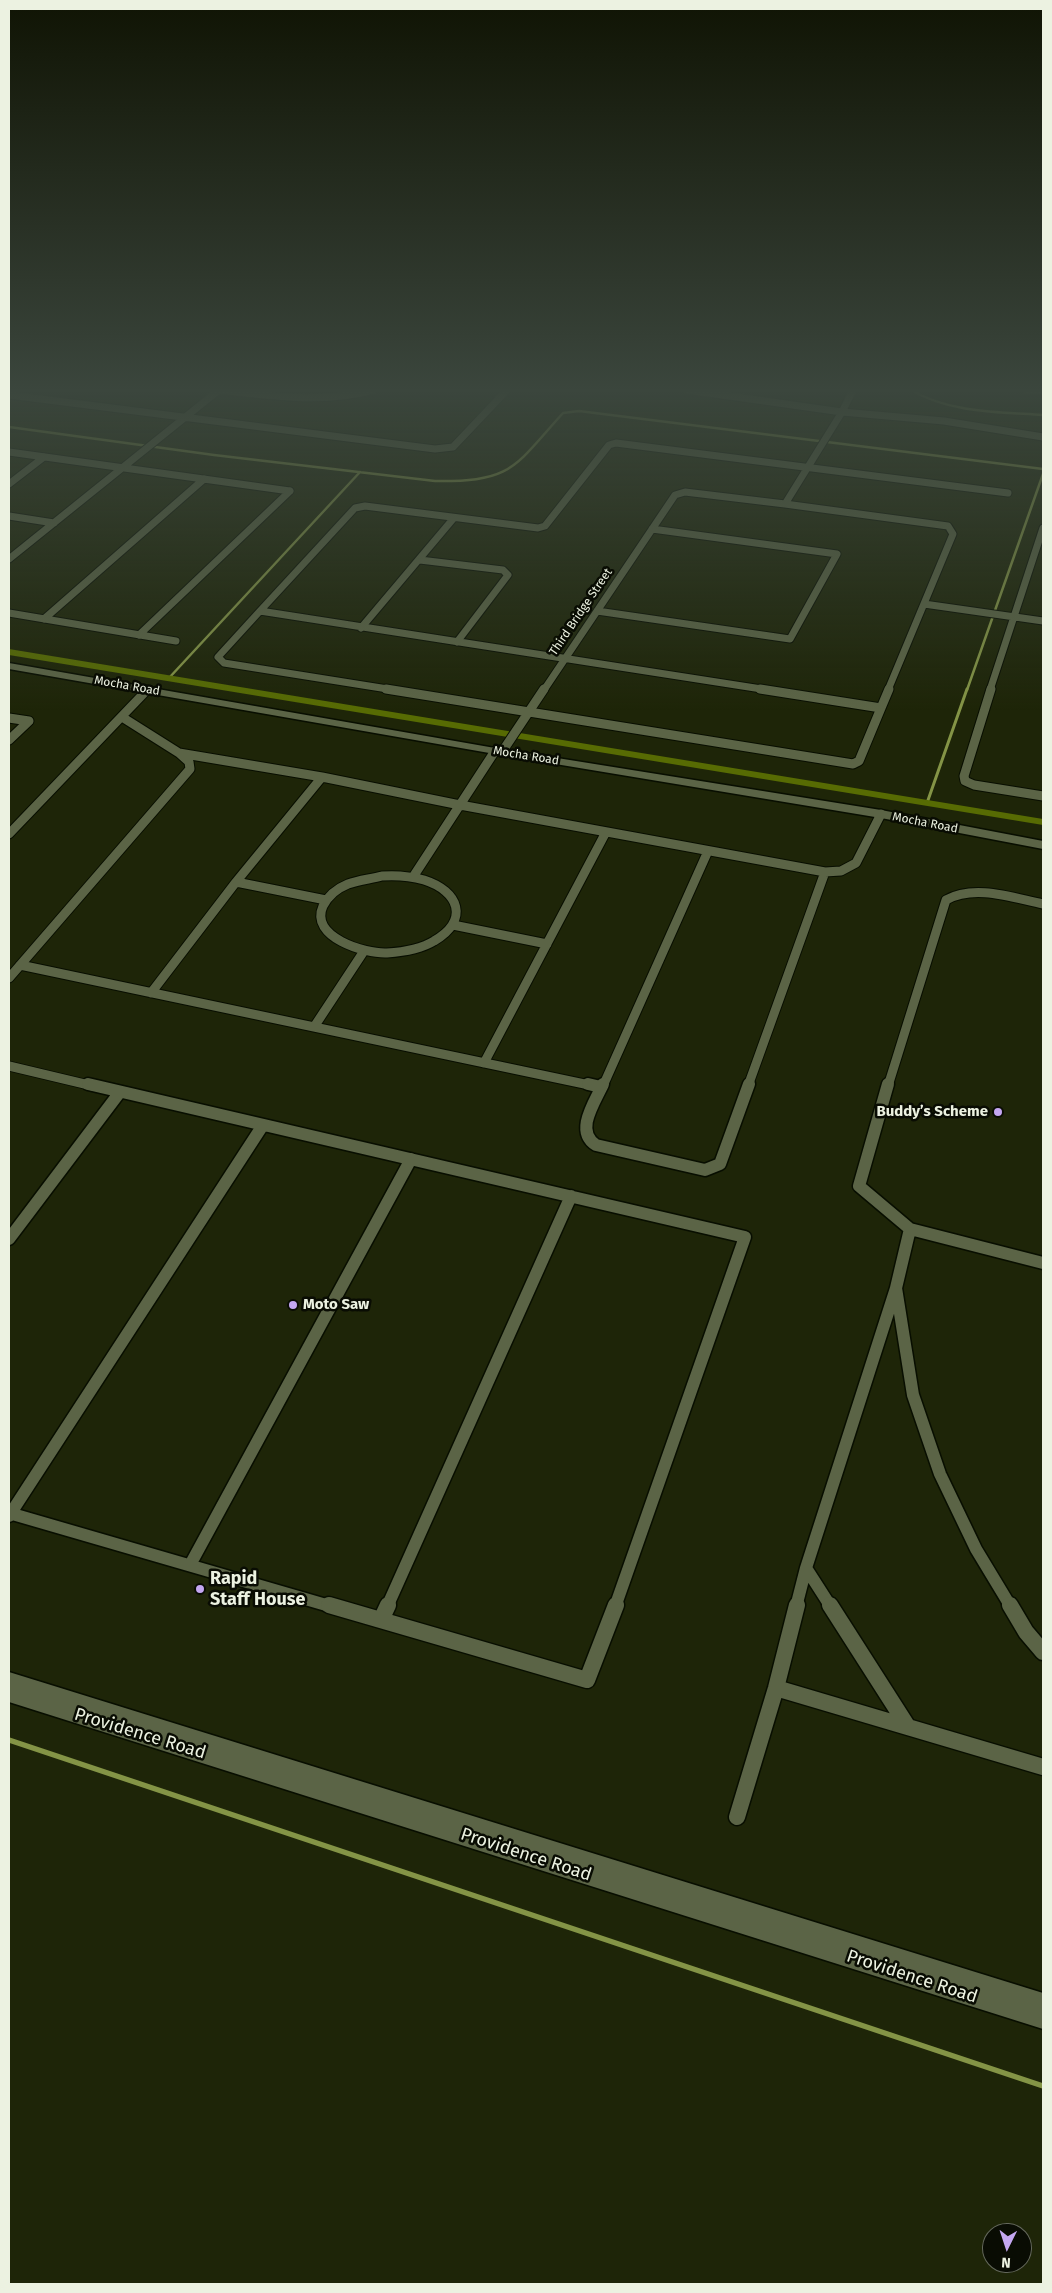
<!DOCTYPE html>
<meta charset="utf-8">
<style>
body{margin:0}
#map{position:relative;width:1052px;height:2293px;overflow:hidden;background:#1e2508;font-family:"Fira Sans",sans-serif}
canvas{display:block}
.frame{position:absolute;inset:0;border:10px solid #ecf2e1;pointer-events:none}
.north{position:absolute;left:982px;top:2223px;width:50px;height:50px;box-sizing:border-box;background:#090c03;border:1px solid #64685c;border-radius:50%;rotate:184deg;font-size:14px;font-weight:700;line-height:20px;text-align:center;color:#ecf2e1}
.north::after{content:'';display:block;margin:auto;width:18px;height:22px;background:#c4a7f1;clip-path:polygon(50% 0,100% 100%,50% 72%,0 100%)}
</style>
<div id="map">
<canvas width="1052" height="2293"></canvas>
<div class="frame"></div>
<div class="north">N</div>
</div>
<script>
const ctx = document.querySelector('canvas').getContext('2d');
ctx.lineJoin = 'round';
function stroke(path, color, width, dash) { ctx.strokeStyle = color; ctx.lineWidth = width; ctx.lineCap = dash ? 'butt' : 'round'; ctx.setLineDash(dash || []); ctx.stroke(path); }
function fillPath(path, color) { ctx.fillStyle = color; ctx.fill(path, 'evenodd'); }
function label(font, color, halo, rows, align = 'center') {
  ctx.font = font + ' "Fira Sans",sans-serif'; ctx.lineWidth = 5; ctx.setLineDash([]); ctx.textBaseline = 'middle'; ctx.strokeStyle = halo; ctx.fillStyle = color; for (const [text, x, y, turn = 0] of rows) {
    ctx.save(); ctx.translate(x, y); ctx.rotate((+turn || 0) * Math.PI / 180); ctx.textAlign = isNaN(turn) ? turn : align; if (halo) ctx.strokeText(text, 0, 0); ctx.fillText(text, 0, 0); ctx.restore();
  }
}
const streamFar2 = new Path2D(`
 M911,390C950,413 999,412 1043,415
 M9,427L214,455L435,481C513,482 514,467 563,413L579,411L1043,469
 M169,678L360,472
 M967,690L1043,474`);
const streamFar1 = new Path2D(`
 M927,803L967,689`);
const stream = new Path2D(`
 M9,1740L1043,2086`);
const canal = new Path2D(`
 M9,649L1043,819V825L9,655Z`);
const minorFar3 = new Path2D(`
 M219,390C271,396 322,404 373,390
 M687,390L842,412L944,421L1043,437
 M1027,390L1043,391
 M9,395L435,449L453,447L507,390
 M9,452L290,491
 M9,484L44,457
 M785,504L948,526L953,534L888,690
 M9,516L54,523
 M9,559L219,390
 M420,560L503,570L508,575L457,642
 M924,604L1043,621
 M260,611L355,508L365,506L538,528L545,526L609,445L616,443L1008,493
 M597,611L790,639L837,554L652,529
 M9,613L176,641
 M44,619L204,479
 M361,628L453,519
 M139,635L290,491
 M394,690L224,663L218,657L260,611L768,690
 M544,690L675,495L685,492L785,504L842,412L853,390
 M990,690L1043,528`);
const minorFar2 = new Path2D(`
 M386,689L853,764L859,761L881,708
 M760,689L881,708
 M991,689L964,776L965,781L974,785L1043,796
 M881,708L889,689
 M9,718L29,721
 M9,740L29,721
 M502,752L544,689
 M179,753L322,777L460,805L825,872L841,871L856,863L881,814
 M9,834L147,690
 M382,876C396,875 410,876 424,880C459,891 470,920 434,941C421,949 402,952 387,953C365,954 309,937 323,906C328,896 338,888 348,884C359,880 371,879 382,876Z
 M413,877L495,751
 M236,882L326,900
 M453,925L547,944
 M20,965L594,1086
 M9,978L190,769L189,762L179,753L122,717
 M151,993L236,882L322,777
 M314,1027L364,951
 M484,1063L606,832
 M9,1066L93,1086
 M603,1086L708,851
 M748,1086L825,872
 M888,1086L946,900C975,884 1013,898 1043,904`);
const minorFar1 = new Path2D(`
 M88,1084L745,1237L615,1607
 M588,1084L601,1087
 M603,1084C595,1102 574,1131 596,1145L705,1170L720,1164L749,1084
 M888,1084L859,1186L910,1229L1043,1263
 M910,1229L896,1288L913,1395L940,1474L976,1549L1011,1607
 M9,1239L120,1092
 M9,1513L333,1607
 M9,1516L263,1125
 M190,1565L411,1159
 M806,1568L831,1607
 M387,1607L571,1196
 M796,1607L806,1568L896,1288`);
const minor = new Path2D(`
 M329,1605L587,1680L616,1605
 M830,1605L908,1727
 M1010,1605L1026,1632L1043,1652
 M381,1620L388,1605
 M776,1688L1043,1767
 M737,1817L776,1688L797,1605`);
const tertiary = new Path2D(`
 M9,663L495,748L881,810L1043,841V849L881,818L495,754L9,669Z
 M9,1672L1043,1993V2029L9,1702Z`);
const markers = [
 [998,1112,5,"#c4a7f1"],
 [293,1305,5,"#c4a7f1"],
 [200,1589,5,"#c4a7f1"]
];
const farStreetnames = [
 ["Third Bridge Street",581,612,-56],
 ["Mocha Road",127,686,10],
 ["Mocha Road",526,756,9],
 ["Mocha Road",925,823,11]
];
const poiNames = [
 ["Buddy’s Scheme",988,1112],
 ["Moto Saw",303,1305,"left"]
];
const nearPoinames = [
 ["Rapid",210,1579],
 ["Staff House",210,1600]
];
const nearStreetnames = [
 ["Providence Road",140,1734,17],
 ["Providence Road",526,1855,18],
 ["Providence Road",912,1977,18]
];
stroke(streamFar2, '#849446', 2.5);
stroke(streamFar1, '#849446', 3);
stroke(stream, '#849446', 5.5);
fillPath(canal, '#576b03');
stroke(minorFar3, '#080e00', 9);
stroke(minorFar2, '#080e00', 11);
stroke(minorFar1, '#080e00', 15);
stroke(minor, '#080e00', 19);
stroke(tertiary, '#080e00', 3);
stroke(minorFar3, '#5b6446', 7);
stroke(minorFar2, '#5b6446', 9);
stroke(minorFar1, '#5b6446', 12);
stroke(minor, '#5b6446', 16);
fillPath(tertiary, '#5b6446');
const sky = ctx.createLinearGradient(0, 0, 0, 711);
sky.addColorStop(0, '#101404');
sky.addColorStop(0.55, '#3b463d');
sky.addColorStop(1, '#3b463d00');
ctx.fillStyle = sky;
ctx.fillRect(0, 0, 1052, 711);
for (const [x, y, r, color] of markers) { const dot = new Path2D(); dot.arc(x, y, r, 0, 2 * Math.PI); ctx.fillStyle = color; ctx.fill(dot); stroke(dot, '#090c03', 2); }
label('12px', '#ecf2e1', '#090c03', farStreetnames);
label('bold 15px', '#ecf2e1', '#090c03', poiNames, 'right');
label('bold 18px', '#ecf2e1', '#090c03', nearPoinames, 'left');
label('18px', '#ecf2e1', '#090c03', nearStreetnames);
</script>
